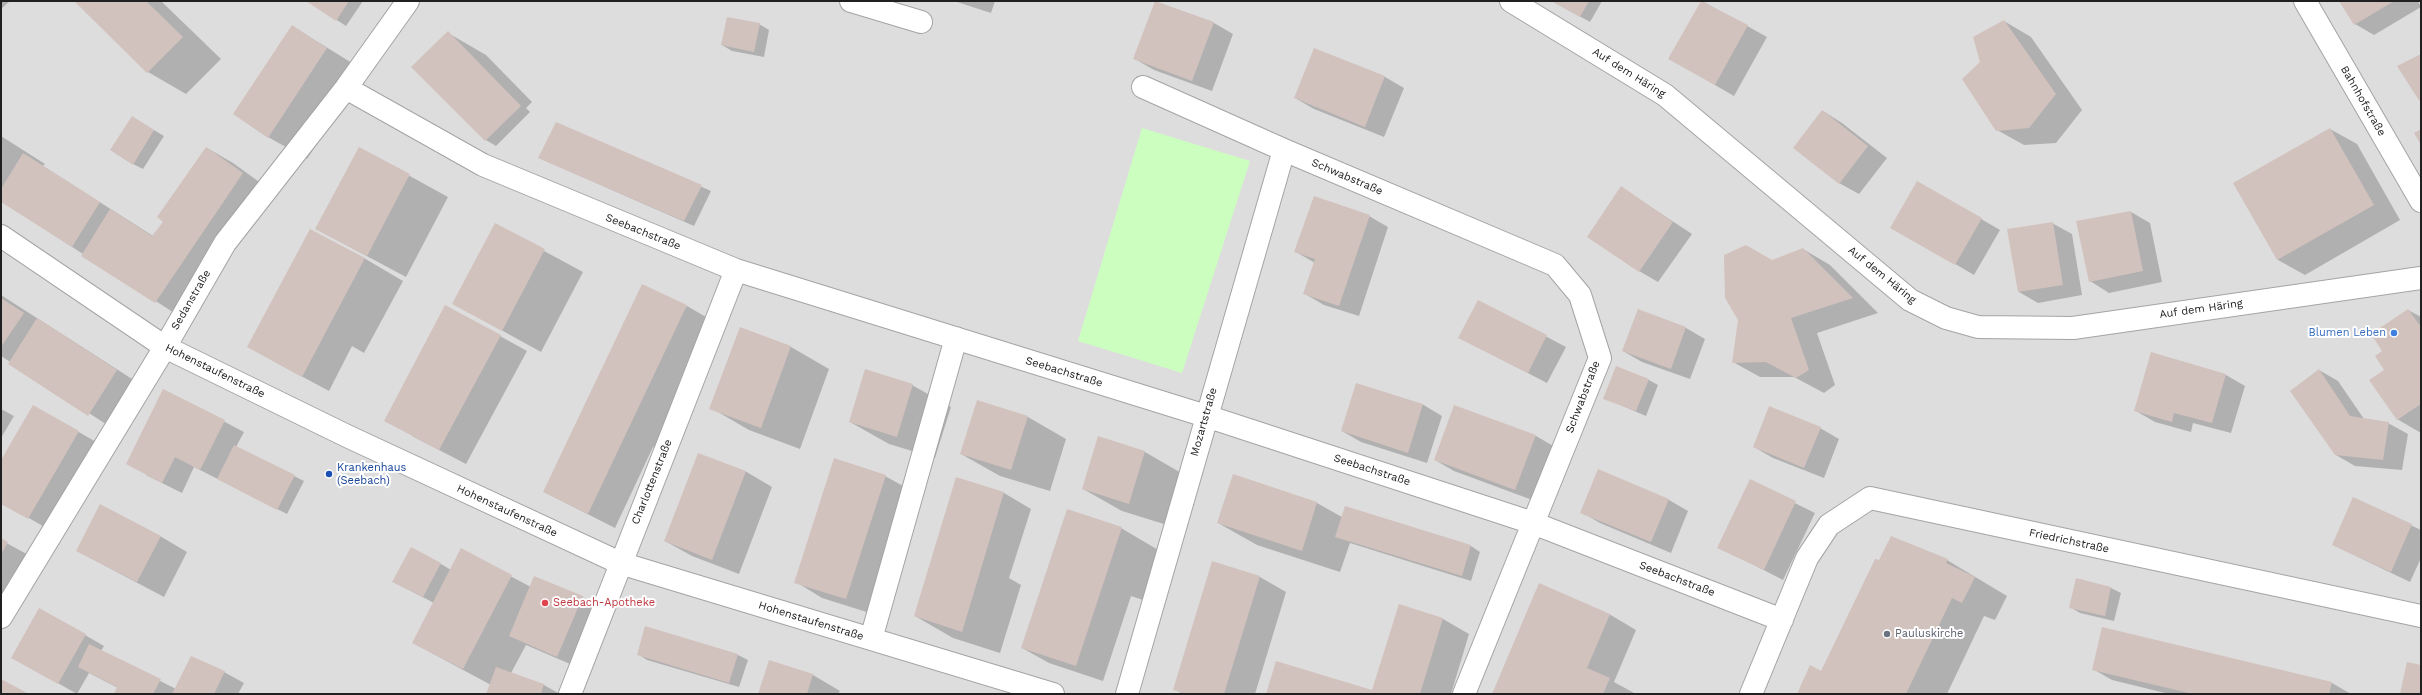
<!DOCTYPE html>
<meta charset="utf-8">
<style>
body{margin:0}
#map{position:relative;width:2422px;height:695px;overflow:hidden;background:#f1eae5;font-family:"Work Sans",sans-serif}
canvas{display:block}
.frame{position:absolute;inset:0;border:2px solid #202020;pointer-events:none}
</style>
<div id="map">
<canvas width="2422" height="695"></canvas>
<div class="frame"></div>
</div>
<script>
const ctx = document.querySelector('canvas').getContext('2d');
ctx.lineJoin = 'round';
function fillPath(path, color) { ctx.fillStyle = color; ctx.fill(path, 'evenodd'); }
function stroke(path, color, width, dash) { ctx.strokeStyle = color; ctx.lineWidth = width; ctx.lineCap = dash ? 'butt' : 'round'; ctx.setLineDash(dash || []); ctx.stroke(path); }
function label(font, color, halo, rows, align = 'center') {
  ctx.font = font + ' "Work Sans",sans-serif'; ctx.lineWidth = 4; ctx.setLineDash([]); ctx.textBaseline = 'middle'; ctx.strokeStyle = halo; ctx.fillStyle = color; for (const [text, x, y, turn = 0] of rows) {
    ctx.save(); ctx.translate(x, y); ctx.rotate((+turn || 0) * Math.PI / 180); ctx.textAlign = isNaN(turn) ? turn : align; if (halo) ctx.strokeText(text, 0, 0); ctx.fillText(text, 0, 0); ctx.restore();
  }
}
const residential = new Path2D(`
 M1,1H2421V694H1Z`);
const park = new Path2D(`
 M1142,128L1250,161L1182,373L1078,341Z`);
const shadow = new Path2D(`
 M1,1H10L1,9Z
 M75,1H161L221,59L186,94L148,72Z
 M308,1H363L346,26Z
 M954,1H995L991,13Z
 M1552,1H1602L1590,22Z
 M1702,1L1767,37L1734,96L1670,59Z
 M2340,1H2418L2421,7L2374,35L2355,24Z
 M1156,2L1214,23L1233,34L1212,91L1154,70L1135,59Z
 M2004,21L2031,37L2082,110L2056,143L2024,145L1997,130L1981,62Z
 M759,24L769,30L764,57L732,51L722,45Z
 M292,26L365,71L307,159L268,137Z
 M448,33L486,55L532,102L526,108L530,112L496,146L486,140L460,115Z
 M1315,49L1385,77L1404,88L1384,137L1314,109L1295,98Z
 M1823,111L1842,123L1887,158L1859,194L1839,183Z
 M142,123L164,136L143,169L133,164Z
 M557,123L711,191L694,226L539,158Z
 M2330,129L2357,144L2400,220L2305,275L2278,260L2234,184Z
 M1,136L45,164L43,166L153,236L164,222L207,148L233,163L269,189L182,318L1,201Z
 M359,148L448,197L406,277L316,229Z
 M1918,182L2000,230L1974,275L1892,227Z
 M1622,188L1692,234L1658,282L1639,271Z
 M2131,212L2150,223L2162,282L2109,293L2090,281Z
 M1369,216L1388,227L1359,316L1324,305L1305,294L1315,263L1296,252Z
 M2052,223L2072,234L2082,295L2038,303L2019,292Z
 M496,225L583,272L541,352L454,304Z
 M1803,249L1830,265L1878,313L1817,333L1835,385L1824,393L1794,377H1760L1733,362L1772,261Z
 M364,258L403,281L364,353L352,346L329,391L275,362Z
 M1,295L143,386L115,430L1,356Z
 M1479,301L1566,347L1547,383L1460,338Z
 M687,306L725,328L665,453L653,447L615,528L544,492Z
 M1638,310L1686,328L1705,339L1690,379L1642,362L1623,351Z
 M2408,310L2421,317V433L2397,419L2386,370L2384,351Z
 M740,328L791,347L829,369L800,449L749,430L711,408Z
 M500,336L527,351L466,464L412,436Z
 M2319,370L2338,381L2364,419L2388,423L2408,434L2402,470L2355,466L2336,455Z
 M2226,375L2245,386L2231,433L2193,423L2191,432L2155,422L2136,411Z
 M1649,380L1658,385L1646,416L1604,398Z
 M912,385L951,407L935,458L889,444L850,422Z
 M164,390L244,432L236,447L304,481L287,514L194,467L182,493L146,475Z
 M1422,404L1442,416L1427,463L1361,442L1342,431Z
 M33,406L98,443L48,529L1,502V462Z
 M1,409L14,416L1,438Z
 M1028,417L1066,439L1050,491L1000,476L961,454Z
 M1820,428L1839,439L1824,478L1773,458L1754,447Z
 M1536,436L1555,447L1535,501L1454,471L1435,460Z
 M1145,452L1183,474L1167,525L1122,511L1083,489Z
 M745,471L772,487L739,574L692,556L665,541Z
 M1599,471L1669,500L1688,511L1671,553L1600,523L1581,512Z
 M1234,475L1317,503L1342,517L1471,546L1480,552L1471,581L1350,543L1340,572L1257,545L1218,523Z
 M885,476L912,491L873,614L822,598L796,582Z
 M957,478L1004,493L1031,509L1009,578L1021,585L1000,653L953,638L915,616Z
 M1750,481L1815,513L1783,580L1719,547Z
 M2354,499L2421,530V558L2410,582L2333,545Z
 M1121,528L1160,551L1143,600L1131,596L1103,681L1049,663L1022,648Z
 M160,536L187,552L164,597L77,551Z
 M1,540L34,558L1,616Z
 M461,550L531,587L582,597L602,608L577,667L526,645L511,673L544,685L560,694H487L491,685L413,643L434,603L403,587L441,564L451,570Z
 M1947,560L2007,596L1995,620L1984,616L1947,694H1798L1822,672L1880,561Z
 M1213,562L1260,577L1286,592L1255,694H1183L1174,689Z
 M2077,579L2111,588L2121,593L2114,621L2080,613L2070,607Z
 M1399,605L1443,619L1469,634L1451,694H1267L1373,691Z
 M1609,614L1636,630L1614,682L1636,694H1493Z
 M645,627L738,655L748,660L739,687L647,660L638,654Z
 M85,635L104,646L101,651L176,689L224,672L244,683L238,694H115L118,688L89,673L77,694L12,657Z
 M770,661L813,675L840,691L838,694H759Z
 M2093,669L2332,683L2351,694H2169L2112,680Z`);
const building = new Path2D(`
 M74,1H146L183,37L147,73Z
 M306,1H349L336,21Z
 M1155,1L1214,22L1192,81L1133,59Z
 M1551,1H1589L1580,17Z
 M1701,1L1748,25L1715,85L1668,59Z
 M2339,1H2394L2354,25Z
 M727,17L760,23L754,52L721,45Z
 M2004,20L2056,94L2029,128L1996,131L1962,79L1980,62L1973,37Z
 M292,25L327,48L268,138L233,114Z
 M448,31L521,106L485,141L411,67Z
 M1314,48L1385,76L1365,127L1294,98Z
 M2421,54V101L2420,102L2397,66Z
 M1822,110L1868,146L1839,184L1793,148Z
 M132,116L154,130L133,165L110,150Z
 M556,122L702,185L684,221L538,158Z
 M2330,128L2374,205L2277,260L2233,183Z
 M2421,129V145L2414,133Z
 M206,147L243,173L155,303L81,256L110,209L152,236L163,222L157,217Z
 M359,147L410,174L367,256L315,229Z
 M23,153L100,202L72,247L1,202V189Z
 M1917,181L1982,218L1955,265L1890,228Z
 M1621,186L1673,222L1639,272L1587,237Z
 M1314,196L1370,215L1339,306L1303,294L1315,259L1294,252Z
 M2131,211L2143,271L2089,282L2076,221Z
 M2053,222L2063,285L2018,292L2007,229Z
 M495,223L545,249L502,331L452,304Z
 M310,229L365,258L302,377L247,347Z
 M1746,245L1772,260L1803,248L1853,298L1791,318L1809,370L1796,378L1766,362L1732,363L1738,320L1725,298L1724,255Z
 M642,284L687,305L588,514L543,492Z
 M1,298L24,313L1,347Z
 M1478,300L1547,335L1528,373L1458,338Z
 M445,305L501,335L439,450L384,421Z
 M1638,309L1686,327L1671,369L1622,351Z
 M2408,309L2421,327V404L2397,420L2369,380L2384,370L2375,356L2382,351L2371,334Z
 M37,318L117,370L88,416L8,364Z
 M740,327L791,346L761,428L709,409Z
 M2151,352L2226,374L2212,423L2174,413L2172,422L2134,411Z
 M1616,366L1649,379L1636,411L1603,399Z
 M865,369L913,384L897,437L849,422Z
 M2319,369L2350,416L2389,422L2383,460L2335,455L2290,391Z
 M1356,383L1423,404L1408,453L1341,431Z
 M163,389L225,420L200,470L175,457L162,483L126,464Z
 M977,400L1028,416L1011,470L960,454Z
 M33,405L79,431L28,519L1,504V460Z
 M1454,405L1536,435L1515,490L1434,460Z
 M1769,406L1821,427L1804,468L1753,447Z
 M1098,436L1145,451L1129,504L1082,489Z
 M234,445L295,475L277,510L217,479Z
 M698,453L746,471L712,560L664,541Z
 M834,458L886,475L846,599L794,583Z
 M1598,469L1669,499L1651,542L1580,513Z
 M1233,474L1317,502L1302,551L1217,523Z
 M956,477L1004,492L962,632L914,616Z
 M1750,479L1796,501L1764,570L1717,548Z
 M2353,497L2412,524L2391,572L2332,545Z
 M100,504L161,536L137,582L76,551Z
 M1345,506L1471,545L1462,576L1335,537Z
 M1067,509L1122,527L1076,666L1021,648Z
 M1891,536L1948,559L1946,563L1975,577L1962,603L1952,598L1906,694H1797L1810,665L1821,671L1875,559L1879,560Z
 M1,538L8,542L1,554Z
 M411,547L441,563L423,597L392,582Z
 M461,548L512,575L463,669L412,643Z
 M1212,561L1260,576L1224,694H1187L1173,690Z
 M534,576L583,596L557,657L509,636Z
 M2076,578L2111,587L2105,616L2069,608Z
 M1539,583L1610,614L1587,668L1610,678L1603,694H1492Z
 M1399,604L1443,618L1420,694H1266L1276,661L1372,690Z
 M39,608L86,634L58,684L11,658Z
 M645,626L738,654L729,683L637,655Z
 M2102,627L2332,682L2329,694H2193L2092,670Z
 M89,644L161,679L153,694H114L117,687L78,667Z
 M191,656L225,671L214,694H172Z
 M769,660L813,674L807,694H758Z
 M2407,662L2421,665V694H2400Z
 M496,667L544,684L541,694H486Z
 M1,679L29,694H1Z`);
const minor = new Path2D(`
 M851,1L921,22
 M1511,1L1665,95L1910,300L1946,318L1978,327L2073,328L2421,278
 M2305,1L2421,201
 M1143,87L1284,150L1555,265L1580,295L1600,358L1464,694
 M346,88L483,165L736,270L1206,416L1533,523L1782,620
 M1,236L165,347L347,436L620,563L1053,694
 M1,617L165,347L225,243L346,88L408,1
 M871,639L956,338
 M570,694L736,270
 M1127,694L1284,150
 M1751,694L1807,558L1829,525L1870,498L2421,616`);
const markers = [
 [2394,333,4,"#3f7fe0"],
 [329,474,4,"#1a4fb4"],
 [545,603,4,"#e0444e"],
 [1887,634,4,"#6b7280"]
];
const streetNames = [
 ["Auf dem Häring",1629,73,32],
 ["Bahnhofstraße",2363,101,60],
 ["Schwabstraße",1347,177,23],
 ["Seebachstraße",643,232,22],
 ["Auf dem Häring",1882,275,39],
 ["Sedanstraße",191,300,-60],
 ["Auf dem Häring",2201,309,-8],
 ["Hohenstaufenstraße",215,371,26],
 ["Seebachstraße",1064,372,17],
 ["Schwabstraße",1583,397,-69],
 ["Mozartstraße",1204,422,-74],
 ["Seebachstraße",1372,470,18],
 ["Charlottenstraße",652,482,-68],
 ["Hohenstaufenstraße",507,511,25],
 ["Friedrichstraße",2069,541,12],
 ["Seebachstraße",1677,579,21],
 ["Hohenstaufenstraße",811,621,17]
];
const shopNames = [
 ["Blumen Leben",2386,333]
];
const transitNames = [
 ["Krankenhaus",337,468],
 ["(Seebach)",337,481]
];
const healthNames = [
 ["Seebach-Apotheke",553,603]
];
const worshipNames = [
 ["Pauluskirche",1895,634]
];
fillPath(residential, '#dedddd');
fillPath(park, '#cbfebf');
fillPath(shadow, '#0003');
fillPath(building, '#d2c2be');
stroke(minor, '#a4a4a4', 24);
stroke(minor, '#fff', 22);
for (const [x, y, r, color] of markers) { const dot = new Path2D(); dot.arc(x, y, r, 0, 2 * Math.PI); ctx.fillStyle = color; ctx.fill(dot); stroke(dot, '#fff', 1.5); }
label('11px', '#202020', '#fff', streetNames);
label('11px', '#366cbe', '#fff', shopNames, 'right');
label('11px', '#164399', '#fff', transitNames, 'left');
label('11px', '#be3a42', '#fff', healthNames, 'left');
label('11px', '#5b616d', '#fff', worshipNames, 'left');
</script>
